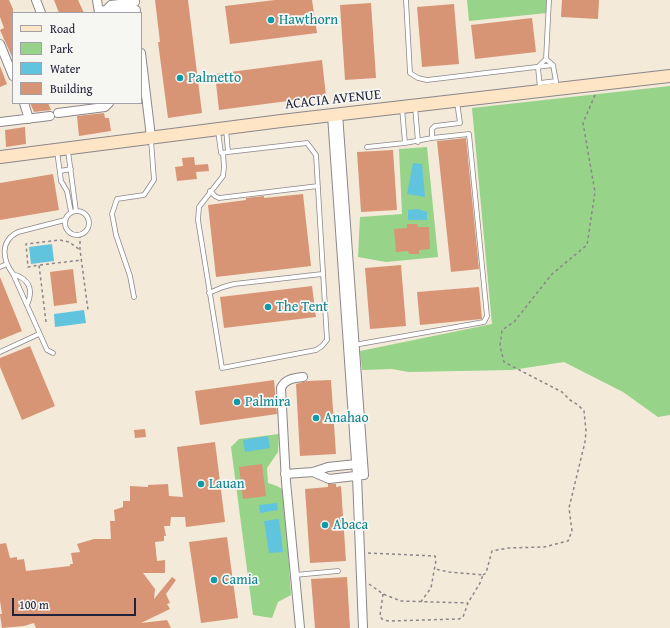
<!DOCTYPE html>
<style>
body{margin:0}
#map{position:relative;width:670px;height:628px;overflow:hidden;background:#f4eada;font-family:"Gentium Book Plus",serif}
canvas{display:block}
.legend{position:absolute;left:12px;top:12px;width:130px;height:92px;box-sizing:border-box;background:#f6f6f2;border:1px solid #a1a1a9;margin:0;padding:5px 7px;list-style:none;font-size:12px;color:#22223b}
.legend li{display:flex;align-items:center;gap:8px;height:20px}
.legend b{width:20px;border:1px solid #a1a1a9}
.scale{position:absolute;left:12px;top:598px;width:124px;height:18px;box-sizing:border-box;border:2px solid #22223b;border-top:0;padding-left:5px;font-size:12px;line-height:14px;white-space:nowrap;color:#22223b;-webkit-text-stroke:3px #f6f6f2;paint-order:stroke}
</style>
<div id="map">
<canvas width="670" height="628"></canvas>
<ul class="legend">
<li><b style="height:5px;background:#fde5c5"></b>Road</li>
<li><b style="height:11px;background:#97d388"></b>Park</li>
<li><b style="height:11px;background:#61c4df"></b>Water</li>
<li><b style="height:11px;background:#d79575"></b>Building</li>
</ul>
<div class="scale">100 m</div>
</div>
<script>
const ctx = document.querySelector('canvas').getContext('2d');
ctx.lineJoin = 'round';
function fillPath(path, color) { ctx.fillStyle = color; ctx.fill(path, 'evenodd'); }
function stroke(path, color, width, dash) { ctx.strokeStyle = color; ctx.lineWidth = width; ctx.lineCap = dash ? 'butt' : 'round'; ctx.setLineDash(dash || []); ctx.stroke(path); }
function label(font, color, halo, rows, align = 'center') {
  ctx.font = font + ' "Gentium Book Plus",serif'; ctx.lineWidth = 3.5; ctx.setLineDash([]); ctx.textBaseline = 'middle'; ctx.strokeStyle = halo; ctx.fillStyle = color; for (const [text, x, y, turn = 0] of rows) {
    ctx.save(); ctx.translate(x, y); ctx.rotate((+turn || 0) * Math.PI / 180); ctx.textAlign = isNaN(turn) ? turn : align; if (halo) ctx.strokeText(text, 0, 0); ctx.fillText(text, 0, 0); ctx.restore();
  }
}
const green = new Path2D(`
 M467,0H547V13L469,21Z
 M670,86V415L658,417L623,392L564,362L512,370L408,372L392,369L362,370L360,351L492,324L472,108Z
 M427,147L438,257L386,262L358,257L360,217L402,214L399,149Z
 M279,434L278,452L267,468L268,483L277,486L284,490L291,595L278,602L272,618L253,615L231,447L239,439Z`);
const water = new Path2D(`
 M413,163L422,164L425,197L407,194Z
 M418,209L427,212V220H408V210Z
 M52,244L54,261L31,264L29,247Z
 M84,310L86,323L55,327L54,314Z
 M268,436L270,448L245,452L243,440Z
 M277,503L278,510L260,513L259,505Z
 M279,519L283,552L269,553L264,521Z`);
const building = new Path2D(`
 M0,0H9L13,9V59L0,30L4,28L0,17Z
 M54,0H78L84,13H59Z
 M155,0H188L202,113L168,118L158,42H160Z
 M275,0H312L317,33L230,44L225,6Z
 M562,0H599L598,19L561,17Z
 M371,3L376,78L345,80L340,5Z
 M454,4L459,64L422,67L417,7Z
 M532,18L536,52L475,59L471,25Z
 M322,60L326,96L219,110L215,74Z
 M0,66L7,84L0,87Z
 M30,103H48L51,110L34,112Z
 M104,113L105,118H109L111,131L79,136L77,116Z
 M25,127L26,144L6,147L5,130Z
 M466,138L479,269L451,272L437,141Z
 M393,150L397,210L361,212L357,152Z
 M194,157L195,165L208,164L209,171L196,172L197,179L177,181L175,167L183,166L182,158Z
 M53,174L59,210L0,220V183Z
 M303,194L311,266L216,277L208,205L246,200V198L264,196V198Z
 M407,224H417L418,227H429L430,249L419,250V254H409L408,251L396,252L394,229L407,228Z
 M401,265L406,326L370,329L365,268Z
 M73,269L77,303L54,306L50,272Z
 M0,277L22,331L0,340Z
 M312,286L316,317L224,328L220,297Z
 M479,287L482,319L420,325L417,292Z
 M30,346L55,406L22,420L0,367V358Z
 M274,380L277,414L200,425L195,391Z
 M331,380L336,454L300,456L296,384L307,381Z
 M145,429L146,437L135,438L134,430Z
 M215,442L225,522L186,527L185,517H171L170,526H164L166,536H164V541L155,542L157,561L165,560V573H143L155,589L154,599L172,577L176,580L166,594L170,603L167,604L170,609L141,623L167,620L171,628H36L34,623L24,626L2,628L0,615V614H2L0,601V544L6,543L10,558L17,557V560L24,559L26,571L70,566V564H73L71,553L80,552L77,544L94,539H111L110,521H115L114,510L123,507V501H130V486L148,487V485L168,484L169,496L183,497L177,447Z
 M262,464L266,496L243,499L239,467Z
 M328,484H336V487L341,486L346,561L310,563L305,489L328,487Z
 M227,537L238,618L201,623L189,542Z
 M347,577L350,628H315L311,579Z`);
const path = new Path2D(`
 M80,235V250L88,310
 M40,265L82,260
 M46,322L39,265L28,267L26,244L60,240L69,242L80,250
 M368,553L435,556L436,560L431,588L420,603
 M483,575L486,573L492,551L508,548L544,547L568,541L572,531L569,508L585,442L586,431L584,411L578,405L570,400L562,392L504,362L500,346L502,330L514,322L552,274L587,245L595,192L583,123L595,95
 M369,584L383,594L401,601L468,603
 M383,594L380,616L382,619L388,621L459,619L463,617L468,603L480,583L483,575L449,572L435,569`);
const lane = new Path2D(`
 M406,0L410,73L418,78L427,80L553,65
 M546,59L553,65L557,87
 M540,83L556,81
 M540,89L538,67L546,59L549,0
 M415,106L418,142
 M402,108L405,143
 M226,129L228,152
 M218,131L221,153L228,152L307,143L316,155L327,340L322,346L316,350L222,368L198,220L199,207L223,176L224,167L223,153
 M432,138V129L435,126L460,123L457,102
 M57,151L61,181L67,191L71,212
 M68,151L76,211
 M60,171L71,169
 M210,191L215,196L219,198L318,186
 M65 223a12 12 0 1 1 24 0a12 12 0 1 1-24 0Z
 M0,267L7,264
 M13,274C29,279 34,289 27,305
 M209,293L223,287L234,284L322,274
 M134,297L130,276L116,235L112,214L117,199L144,195L154,180L151,140
 M354,345L484,322L487,316L469,134L432,138L405,143L367,147
 M0,352L39,334
 M53,353L47,350L13,274C2,259 0,241 18,232L65,220
 M295,575L338,571`);
const street = new Path2D(`
 M36,0L41,13
 M97,0L99,13
 M106,10L112,13L136,10
 M99,11L106,10L111,5L135,2
 M0,44L13,76
 M141,53L151,137
 M24,103L29,119
 M58,113L105,107L109,103
 M332,115L357,476L363,628
 M0,122L50,116
 M313,472L329,479L364,475L338,114
 M285,474L313,472L328,467L356,464
 M300,628L286,482L281,388C285,379 294,378 303,377`);
const secondary = new Path2D(`
 M0,157L281,121L670,76`);
const markers = [
 [271,20,4,"#0f9aa8"],
 [180,78,4,"#0f9aa8"],
 [268,307,4,"#0f9aa8"],
 [237,402,4,"#0f9aa8"],
 [316,418,4,"#0f9aa8"],
 [201,484,4,"#0f9aa8"],
 [325,525,4,"#0f9aa8"],
 [214,580,4,"#0f9aa8"]
];
const cultureNames = [
 ["Hawthorn",279,20],
 ["Palmetto",188,78],
 ["The Tent",276,307],
 ["Palmira",245,402],
 ["Anahao",324,418],
 ["Lauan",209,484],
 ["Abaca",333,525],
 ["Camia",222,580]
];
const streetNames = [
 ["ACACIA AVENUE",333,100,-6]
];
fillPath(green, '#97d388');
fillPath(water, '#61c4df');
fillPath(building, '#d79575');
stroke(lane, '#8b868a', 5.5);
stroke(street, '#8b868a', 10);
stroke(secondary, '#8b868a', 14);
stroke(path, '#8b868a', 1.5, [3, 3]);
stroke(lane, '#fff', 4);
stroke(street, '#fff', 8);
stroke(secondary, '#fde5c5', 12);
for (const [x, y, r, color] of markers) { const dot = new Path2D(); dot.arc(x, y, r, 0, 2 * Math.PI); ctx.fillStyle = color; ctx.fill(dot); stroke(dot, '#f6f6f2', 1.5); }
label('14px', '#0d838f', '#f6f6f2', cultureNames, 'left');
label('14px', '#22223b', '#f6f6f2', streetNames);
</script>
